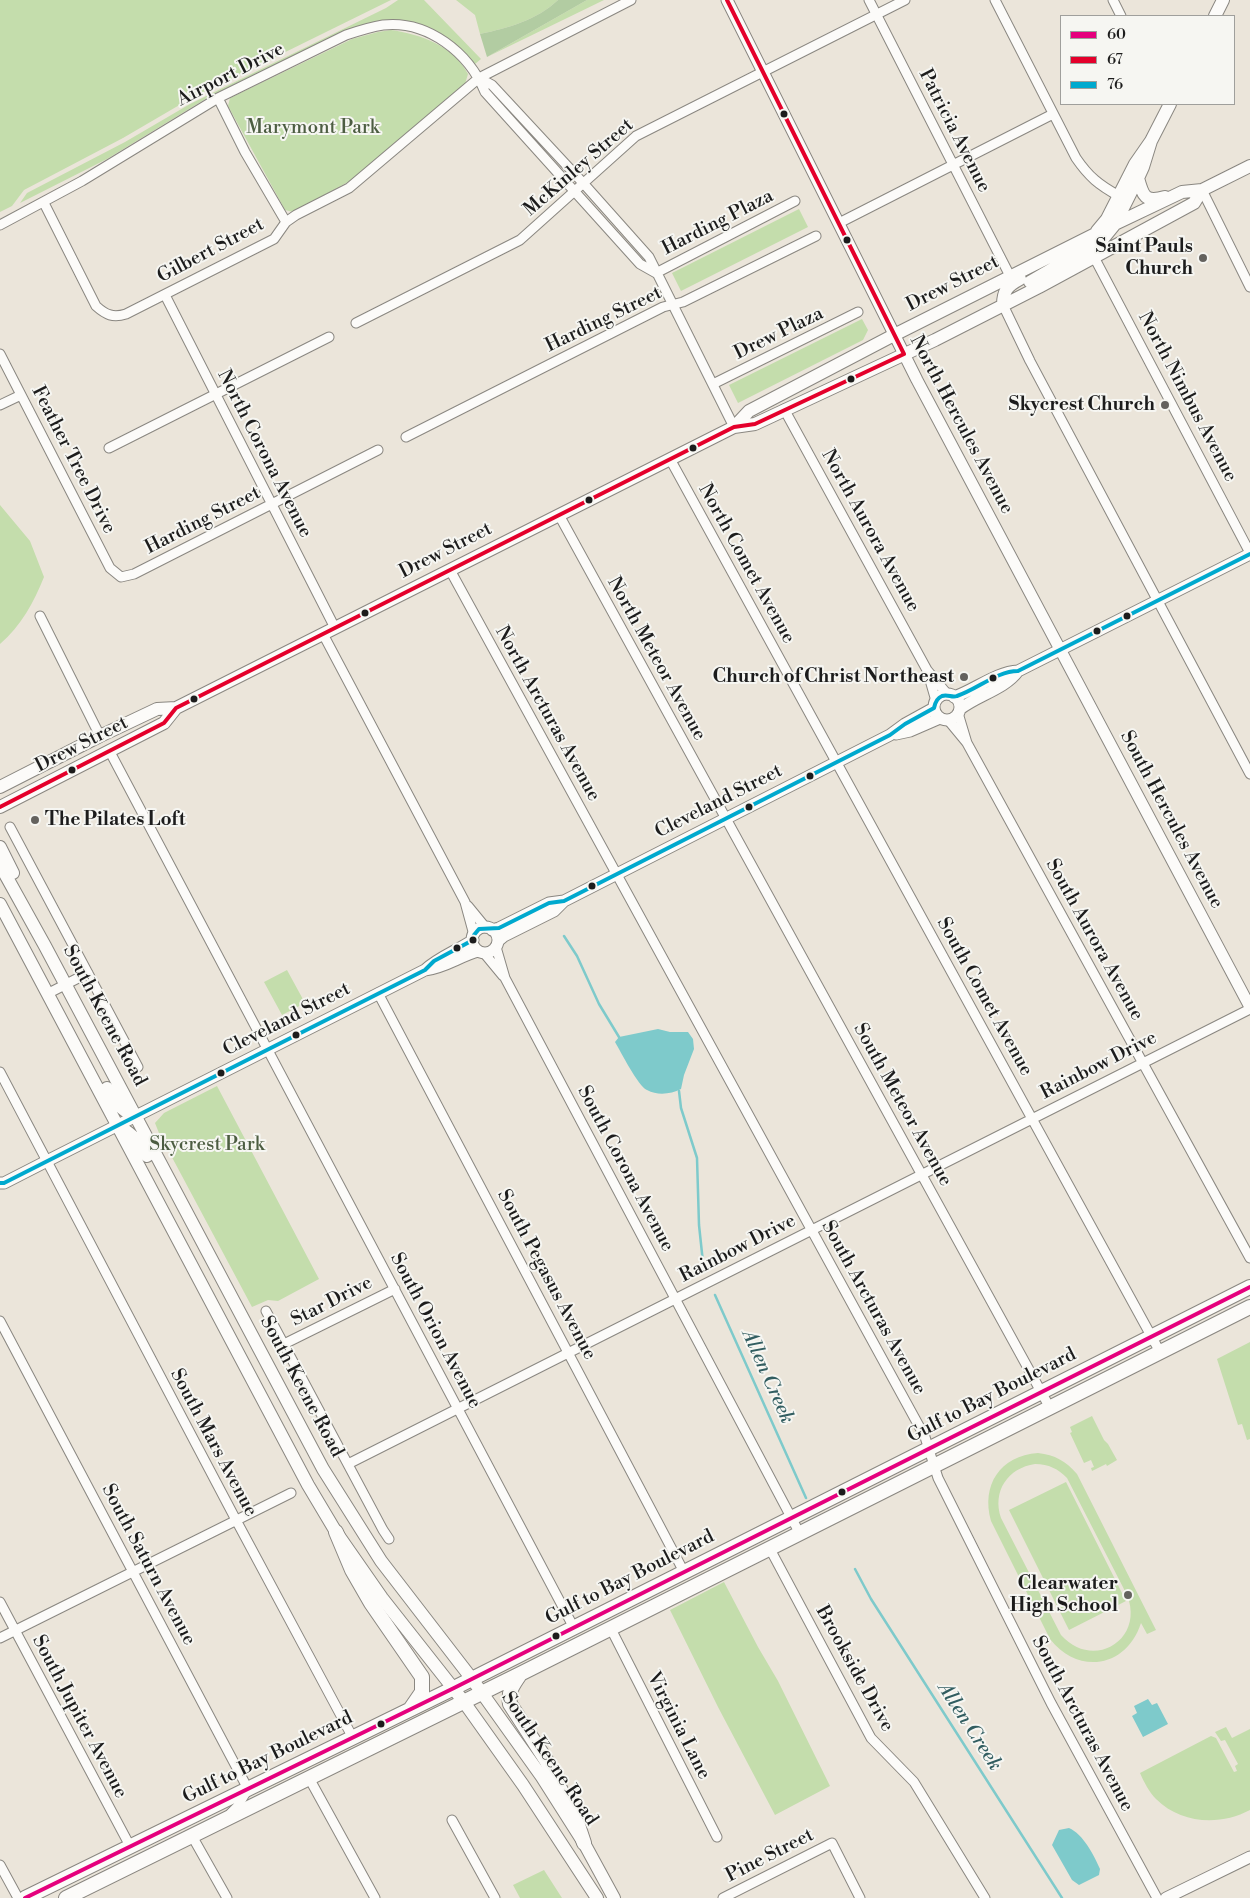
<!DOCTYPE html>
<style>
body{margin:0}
#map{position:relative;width:1250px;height:1898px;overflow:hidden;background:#ebe5da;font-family:"Libre Bodoni",serif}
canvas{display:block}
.legend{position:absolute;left:1060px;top:15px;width:175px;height:90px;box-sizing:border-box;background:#f6f6f2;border:1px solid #9f9f9c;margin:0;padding:6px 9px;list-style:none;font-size:15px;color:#1c1c1c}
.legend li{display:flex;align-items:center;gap:10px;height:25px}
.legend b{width:25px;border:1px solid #9f9f9c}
</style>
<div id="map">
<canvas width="1250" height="1898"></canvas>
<ul class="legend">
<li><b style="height:6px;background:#e5007d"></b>60</li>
<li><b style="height:6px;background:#e4002b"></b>67</li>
<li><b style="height:6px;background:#00a9ce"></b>76</li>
</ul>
</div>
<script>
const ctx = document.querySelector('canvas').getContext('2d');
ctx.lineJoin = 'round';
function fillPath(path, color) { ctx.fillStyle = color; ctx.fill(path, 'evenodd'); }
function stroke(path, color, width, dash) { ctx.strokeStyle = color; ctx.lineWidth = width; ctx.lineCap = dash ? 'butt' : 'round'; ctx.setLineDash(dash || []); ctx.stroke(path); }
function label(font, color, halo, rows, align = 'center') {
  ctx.font = font + ' "Libre Bodoni",serif'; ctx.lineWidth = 4; ctx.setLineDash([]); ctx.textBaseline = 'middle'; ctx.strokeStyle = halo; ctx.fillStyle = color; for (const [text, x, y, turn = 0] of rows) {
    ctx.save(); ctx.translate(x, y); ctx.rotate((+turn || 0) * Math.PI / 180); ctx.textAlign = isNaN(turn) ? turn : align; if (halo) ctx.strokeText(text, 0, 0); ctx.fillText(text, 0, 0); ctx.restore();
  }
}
const green = new Path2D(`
 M0,0H391L188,100L123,138L24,190L12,206L0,212Z
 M398,0H424L481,59L475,64C438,19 397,12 344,31L212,95L107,159L20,203L27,193L125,142L190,104L386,8Z
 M456,0H558C537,20 508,28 480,34L475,15Z
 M587,0H604L487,57Z
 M391,30C420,34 454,46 468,74L465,84L350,181L293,212L285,210L228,106L230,98L352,39L378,32Z
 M799,209L808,227L681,291L672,273Z
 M862,319L868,330L863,340L738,403L729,385Z
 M0,505L30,541L44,577C34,602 21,626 0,644Z
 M287,970L305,1003L282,1015L264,982Z
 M217,1086L319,1279L278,1301L268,1300L252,1307L159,1133L155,1123L164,1113Z
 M1250,1342V1439L1247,1440L1242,1424L1238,1425L1217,1359Z
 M1092,1416L1104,1440L1108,1444L1117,1460L1107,1466L1106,1464L1092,1471L1091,1468L1094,1467L1091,1460L1084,1463L1070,1433L1072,1432L1070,1427Z
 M1038,1453C1055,1455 1066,1461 1077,1474L1156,1630L1147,1634L1141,1623C1127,1667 1079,1676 1050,1639L991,1521C981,1485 1000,1456 1038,1453ZM1035,1464C1049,1464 1058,1469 1067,1478L1127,1595C1145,1640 1093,1671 1061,1635L1001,1518C992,1491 1008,1468 1035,1464Z
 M1066,1482L1126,1601L1069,1630L1009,1510Z
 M724,1582L758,1647L778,1681L830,1786L775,1815L718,1707L670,1610Z
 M1226,1727L1232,1738L1250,1729V1810C1220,1826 1181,1824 1156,1799C1149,1792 1144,1782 1140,1773L1211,1736L1216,1738L1234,1772L1237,1771L1235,1766L1238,1764L1225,1740L1221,1741L1215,1732Z
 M544,1870L562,1898H520L513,1885Z`);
const forest = new Path2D(`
 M558,0H587L487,57L480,34C508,28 537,20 558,0Z`);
const water = new Path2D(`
 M658,1029L670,1032H688L693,1039L694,1049L684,1075L681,1089C671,1094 658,1096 647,1090C638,1086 621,1052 615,1042L619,1037Z
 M1148,1699L1152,1705L1157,1703L1168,1724L1143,1737L1132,1716L1137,1713L1134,1706Z
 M1069,1828C1083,1834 1094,1855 1100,1869L1099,1875L1079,1885L1072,1880L1052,1845L1059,1830Z`);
const stream = new Path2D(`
 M564,936L577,956L599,1004L619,1037
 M679,1091L681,1108L697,1158L699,1225L704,1272
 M715,1295L806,1498
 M855,1569L871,1599L1062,1898`);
const minor = new Path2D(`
 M869,0L1010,276
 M995,0L1076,158C1089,177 1099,185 1119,196
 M1113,0L1121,16
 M479,78L492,85L584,184L649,257L734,427
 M218,98L245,152L286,222
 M1202,190L1250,287
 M44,203L96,306C106,315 113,318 126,314L274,239L286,222L296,215L349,188L479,78L631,0
 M839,223L1053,114
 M0,225L82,181L218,98L346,35C358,31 370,27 383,25C428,20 469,53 485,92L640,264L656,273
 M1094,257L1250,553
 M656,273L795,201
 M165,295L335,628
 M1003,305L1030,361L1250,774
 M356,323L520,240L636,136L905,0
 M0,354L110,568L121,577L134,574L378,450
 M713,384L858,312
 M0,405L21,395
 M784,409L927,670L948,695
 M406,437L663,307L683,302L816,236
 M109,448L329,337
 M670,459L1160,1352
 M559,515L1050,1408
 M450,570L925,1437L938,1478L1051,1703L1157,1898
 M40,616L100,736
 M323,634L465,902L474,935
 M928,673L936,701
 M958,713L967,743
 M948,720L967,743L1250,1258
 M110,752L574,1628
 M10,827L138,1067
 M468,906L486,928
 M496,947L505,978L800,1534
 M484,953L503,976
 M378,993L684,1572
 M47,994L88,973
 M0,1072L236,1520L353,1738
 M266,1311L383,1530L389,1539
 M0,1321L248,1789L237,1807L231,1813
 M284,1344L395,1289
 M348,1464L1250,1009
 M770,1549L871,1738L914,1782L985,1898
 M0,1602L130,1846
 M611,1629L717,1837
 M0,1638L291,1493
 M309,1778L375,1898
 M452,1820L495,1898
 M192,1836L227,1898
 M0,1865L18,1898
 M723,1898L832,1843L860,1898`);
const tertiary = new Path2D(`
 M727,0L917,380L1250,1007
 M934 707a13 13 0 1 1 26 0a13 13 0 1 1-26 0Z
 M954,697C975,690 996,672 1018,671L1250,554
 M960,709C978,695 1005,689 1018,671
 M896,734L910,731L940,718
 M472 940a13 13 0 1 1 26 0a13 13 0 1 1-26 0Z
 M492,930L499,928L549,903L564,901L890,735L905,724L934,708
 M498,941L504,936L554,911L564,901
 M425,970C444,968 460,956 478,951
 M0,1183H4L47,1161L425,970C439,957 457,951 473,940
 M1166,1898L1250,1857`);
const secondary = new Path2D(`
 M1215,16L1223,0
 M1138,178C1143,196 1145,203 1165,197
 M1097,231L1107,219L1135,164L1151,141L1170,104
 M1030,282L1102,240L1115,224L1138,178L1143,167L1151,141
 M1003,305C1003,291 1007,286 1020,279
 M734,427L749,411L894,335L1115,224L1182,192L1202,190L1250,166
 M0,787L100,736L157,709L176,708
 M0,807L164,723L176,708L734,427L755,424L935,340L1039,287L1194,203L1202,190
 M0,847L13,873
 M0,865L45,946L323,1469L381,1561L472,1679L542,1777L584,1843L614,1898
 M0,904L308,1485L336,1532L382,1598L464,1702L523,1785L597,1898
 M107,1088C114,1101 121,1110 134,1116
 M119,1126C132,1134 140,1142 147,1156`);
const primary = new Path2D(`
 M336,1532L352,1570L371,1603L422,1677V1692L411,1708
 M519,1676C512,1686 508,1692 510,1704L546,1760L578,1825L584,1843
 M25,1898L454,1688L1250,1287
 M66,1898L520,1674L1250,1307`);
const bus1 = new Path2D(`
 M25,1898L454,1688L1250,1287`);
const bus2 = new Path2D(`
 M0,807L164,723L176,708L734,427L755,424L904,354L727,0`);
const bus3 = new Path2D(`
 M0,1183H4L425,970L434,961L473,940L474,935L479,929L499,928L549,903L564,901L890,735L905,724L934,708C935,703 937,698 942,696C948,694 952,698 957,696C978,689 997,671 1018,671L1250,554`);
const markers = [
 [784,114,4.5,"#1c1c1c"],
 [847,240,4.5,"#1c1c1c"],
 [1203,258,5,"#64625e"],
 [851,379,4.5,"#1c1c1c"],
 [1165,405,5,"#64625e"],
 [693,448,4.5,"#1c1c1c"],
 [589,500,4.5,"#1c1c1c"],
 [365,613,4.5,"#1c1c1c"],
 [1127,616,4.5,"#1c1c1c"],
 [1097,631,4.5,"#1c1c1c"],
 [964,677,5,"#64625e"],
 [993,678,4.5,"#1c1c1c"],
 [194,699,4.5,"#1c1c1c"],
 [72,770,4.5,"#1c1c1c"],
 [810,776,4.5,"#1c1c1c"],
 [749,807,4.5,"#1c1c1c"],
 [35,820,5,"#64625e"],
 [592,886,4.5,"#1c1c1c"],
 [473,940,4.5,"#1c1c1c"],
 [457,948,4.5,"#1c1c1c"],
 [296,1035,4.5,"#1c1c1c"],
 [221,1073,4.5,"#1c1c1c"],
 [842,1492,4.5,"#1c1c1c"],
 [1128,1595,5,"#64625e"],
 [556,1636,4.5,"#1c1c1c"],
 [381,1724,4.5,"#1c1c1c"]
];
const streetNames = [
 ["Airport Drive",231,75,-27],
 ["Patricia Avenue",954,131,63],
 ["McKinley Street",579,168,-41],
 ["Harding Plaza",718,223,-27],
 ["Gilbert Street",211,251,-28],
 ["Drew Street",953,284,-27],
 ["Harding Street",604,320,-26],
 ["Drew Plaza",779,334,-26],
 ["North Nimbus Avenue",1187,397,62],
 ["North Hercules Avenue",961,425,62],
 ["North Corona Avenue",264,454,63],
 ["Feather Tree Drive",73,460,63],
 ["Harding Street",203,521,-27],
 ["North Aurora Avenue",870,531,61],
 ["Drew Street",446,551,-27],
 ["North Comet Avenue",746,564,61],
 ["North Meteor Avenue",656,659,61],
 ["North Arcturas Avenue",547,714,61],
 ["Drew Street",82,745,-27],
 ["Cleveland Street",719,802,-27],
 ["South Hercules Avenue",1171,820,62],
 ["South Aurora Avenue",1094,940,61],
 ["South Comet Avenue",984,997,61],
 ["South Keene Road",104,1016,62],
 ["Cleveland Street",287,1020,-27],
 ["Rainbow Drive",1099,1066,-27],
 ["South Meteor Avenue",902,1105,61],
 ["South Corona Avenue",625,1169,62],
 ["Rainbow Drive",738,1249,-27],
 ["South Pegasus Avenue",546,1275,62],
 ["Star Drive",332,1302,-27],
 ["South Arcturas Avenue",873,1308,61],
 ["South Orion Avenue",435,1331,62],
 ["South Keene Road",301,1387,62],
 ["Gulf to Bay Boulevard",992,1396,-27],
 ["South Mars Avenue",213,1443,62],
 ["South Saturn Avenue",148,1565,62],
 ["Gulf to Bay Boulevard",630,1578,-27],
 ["Brookside Drive",854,1669,61],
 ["South Jupiter Avenue",79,1717,62],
 ["South Arcturas Avenue",1082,1724,62],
 ["Virginia Lane",678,1726,63],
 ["Gulf to Bay Boulevard",268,1758,-26],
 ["South Keene Road",549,1759,56],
 ["Pine Street",770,1856,-27]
];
const parkNames = [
 ["Marymont Park",313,128],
 ["Skycrest Park",207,1145]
];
const poiNames = [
 ["Saint Pauls",1193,247],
 ["Church",1193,269],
 ["Skycrest Church",1155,405],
 ["Church of Christ Northeast",954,677],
 ["The Pilates Loft",45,820,"left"],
 ["Clearwater",1118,1584],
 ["High School",1118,1606]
];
const waterNames = [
 ["Allen Creek",767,1377,66],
 ["Allen Creek",969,1727,57]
];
fillPath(green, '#c4ddac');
fillPath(forest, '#b2cca2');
fillPath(water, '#7ecacb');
stroke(stream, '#7ecacb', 2.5);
stroke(minor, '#8a8781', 11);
stroke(tertiary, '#8a8781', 13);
stroke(secondary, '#8a8781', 14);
stroke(primary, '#8a8781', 16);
stroke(minor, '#fcfbf9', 9);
stroke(tertiary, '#fcfbf9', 11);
stroke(secondary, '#fcfbf9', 12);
stroke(primary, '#fcfbf9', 14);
stroke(bus1, '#e5007d', 4);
stroke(bus2, '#e4002b', 4);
stroke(bus3, '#00a9ce', 4);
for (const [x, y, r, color] of markers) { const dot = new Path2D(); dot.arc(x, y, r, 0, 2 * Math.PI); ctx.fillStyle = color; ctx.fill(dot); stroke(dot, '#f6f6f2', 2); }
label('19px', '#1c1c1c', '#f6f6f2', streetNames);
label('19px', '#4c5d41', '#f6f6f2', parkNames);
label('bold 19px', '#1c1c1c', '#f6f6f2', poiNames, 'right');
label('italic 20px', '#315d60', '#f6f6f2', waterNames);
</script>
